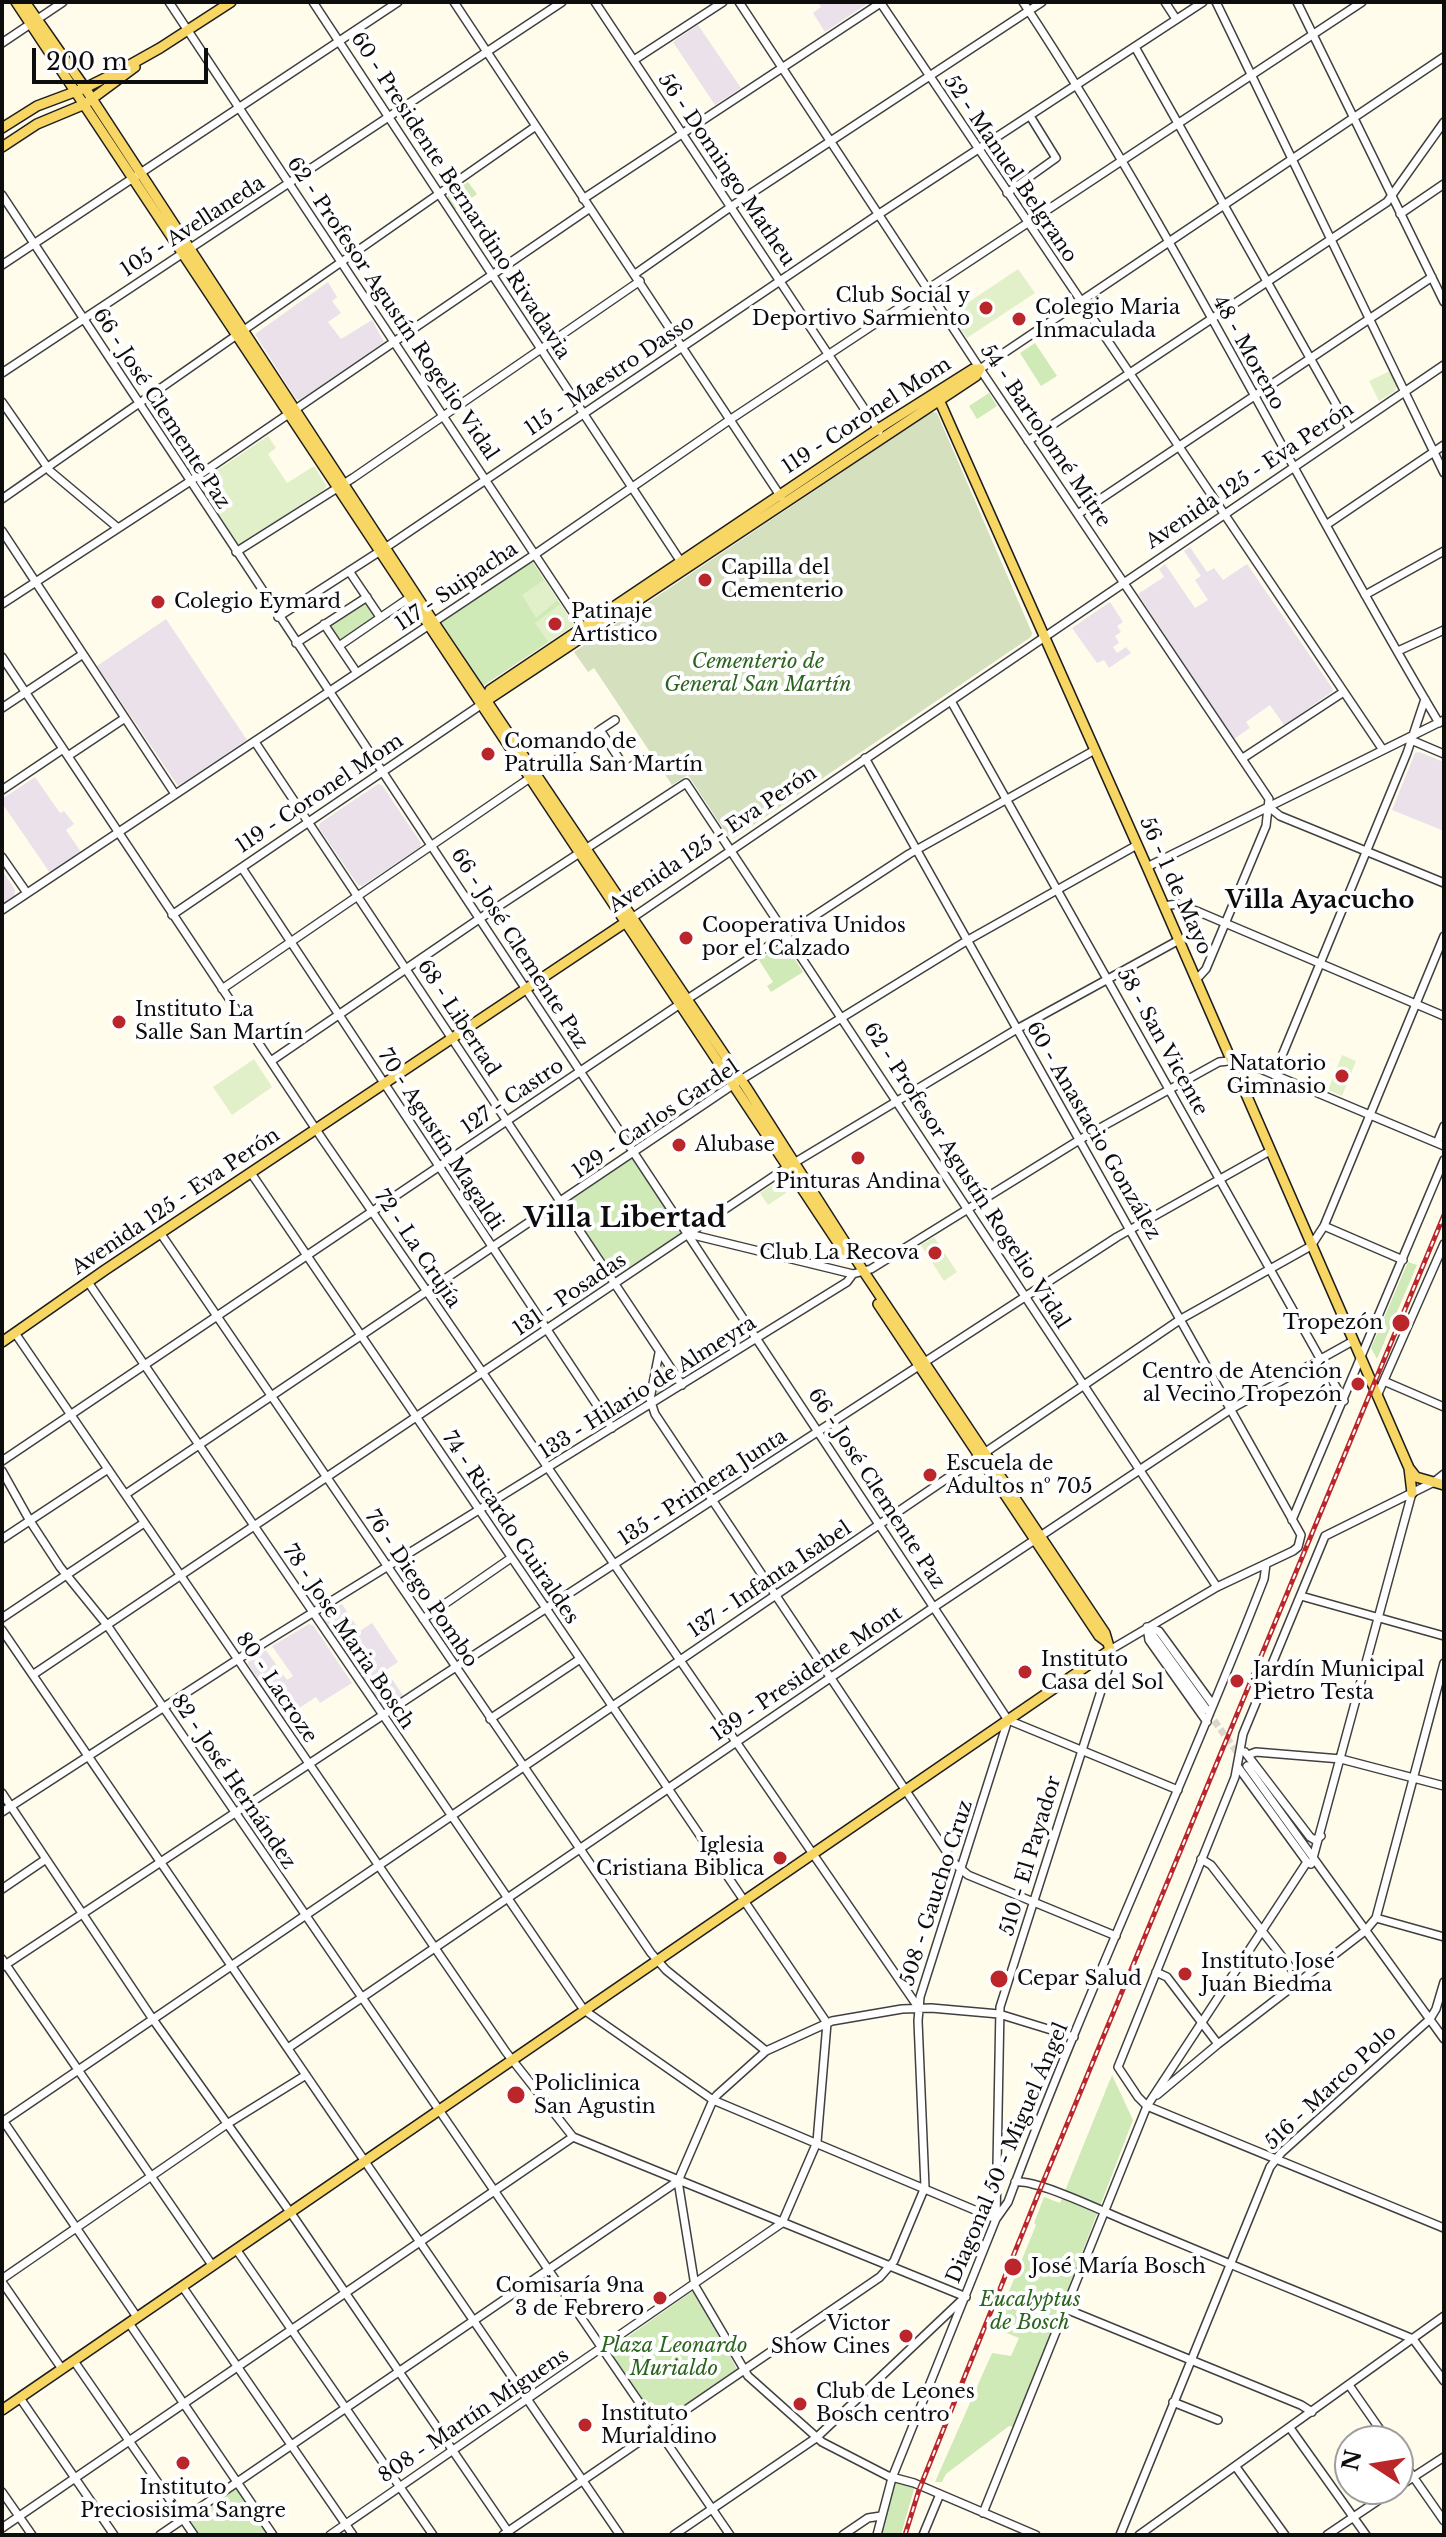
<!DOCTYPE html>
<meta charset="utf-8">
<style>
body{margin:0}
#map{position:relative;width:1446px;height:2537px;overflow:hidden;background:#fffcec;font-family:"Libre Baskerville",serif}
canvas{display:block}
.frame{position:absolute;inset:0;border:4px solid #0d0d0d;pointer-events:none}
.north{position:absolute;left:1334px;top:2425px;width:80px;height:80px;box-sizing:border-box;background:#fff;border:2px solid #9e9e9e;border-radius:50%;rotate:282deg;font-size:22px;font-weight:700;line-height:32px;text-align:center;color:#0d0d0d}
.north::after{content:'';display:block;margin:auto;width:28px;height:36px;background:#bb262a;clip-path:polygon(50% 0,100% 100%,50% 72%,0 100%)}
.scale{position:absolute;left:32px;top:48px;width:176px;height:36px;box-sizing:border-box;border:4px solid #0d0d0d;border-top:0;padding-left:10px;font-size:24px;line-height:28px;white-space:nowrap;color:#0d0d0d;-webkit-text-stroke:6px #fff;paint-order:stroke}
</style>
<div id="map">
<canvas width="1446" height="2537"></canvas>
<div class="frame"></div>
<div class="north">N</div>
<div class="scale">200 m</div>
</div>
<script>
const ctx = document.querySelector('canvas').getContext('2d');
ctx.lineJoin = 'round';
function fillPath(path, color) { ctx.fillStyle = color; ctx.fill(path, 'evenodd'); }
function stroke(path, color, width, dash) { ctx.strokeStyle = color; ctx.lineWidth = width; ctx.lineCap = dash ? 'butt' : 'round'; ctx.setLineDash(dash || []); ctx.stroke(path); }
function label(font, color, halo, rows, align = 'center') {
  ctx.font = font + ' "Libre Baskerville",serif'; ctx.lineWidth = 8; ctx.setLineDash([]); ctx.textBaseline = 'middle'; ctx.strokeStyle = halo; ctx.fillStyle = color; for (const [text, x, y, turn = 0] of rows) {
    ctx.save(); ctx.translate(x, y); ctx.rotate((+turn || 0) * Math.PI / 180); ctx.textAlign = isNaN(turn) ? turn : align; if (halo) ctx.strokeText(text, 0, 0); ctx.fillText(text, 0, 0); ctx.restore();
  }
}
const industrial = new Path2D(`
 M818,2H870L825,32L813,13L821,7Z
 M698,25L741,88L715,105L673,42Z
 M328,282L337,297L332,301L341,313L328,322L341,339L372,320L384,342L300,400L296,399L255,334Z
 M1190,547L1207,572L1214,568L1223,580L1247,564L1333,689L1332,692L1284,725L1270,705L1246,722L1250,728L1234,739L1138,594L1164,577L1159,569L1165,564L1195,608L1208,600L1195,580L1201,576L1184,551Z
 M1110,602L1123,622L1117,626L1121,632L1115,636L1119,643L1113,647L1117,653L1126,647L1131,653L1109,668L1104,660L1097,663L1072,628Z
 M166,619L247,740L178,786L97,666Z
 M1419,752L1444,762V831L1392,810L1415,753Z
 M35,777L60,813L64,811L74,824L66,830L81,852L50,873L2,803V799Z
 M378,784L382,785L421,843L420,847L362,886L358,885L319,828L320,823Z
 M2,870L15,890L14,897L2,905Z
 M342,1604L360,1631L372,1623L398,1662L386,1670L404,1697L387,1708L383,1707L323,1619L324,1615Z
 M309,1624L313,1625L352,1683L320,1703L316,1697L284,1718L248,1664L249,1661L266,1650L287,1680L293,1676L272,1646Z`);
const green = new Path2D(`
 M468,182L477,194L455,210L448,200V196Z
 M1035,343L1057,376L1041,386L1020,353Z
 M989,393L997,406L977,419L969,406Z
 M532,561L574,625L483,686L441,622Z
 M367,600L376,616L339,641L329,626Z
 M782,945L786,946L803,972L771,992L767,986L773,982L759,960Z
 M634,1153L689,1234L614,1285L561,1203Z
 M1408,1262L1417,1265L1377,1359L1371,1348Z
 M663,1363L676,1384L658,1394L655,1391Z
 M1112,2075L1133,2120L1015,2427L1009,2426L946,2474L942,2482H935L992,2353L1011,2356L1019,2338L994,2328L1036,2225L1034,2223L1044,2197L1060,2203Z
 M693,2291L737,2369L658,2423L609,2350Z
 M898,2482L913,2485L914,2489L901,2535H880L895,2483Z
 M236,2486L270,2535H198L188,2520Z`);
const cemetery = new Path2D(`
 M932,412L937,413L1032,633L1031,637L734,838L728,836L688,775L672,785L594,668L588,672L574,652Z`);
const pitch = new Path2D(`
 M1018,269L1035,293L967,338L951,314Z
 M1390,371L1397,386L1395,391L1379,401L1369,381Z
 M268,436L276,448L268,454L287,483L314,466L326,485L325,489L241,544H238L199,486L200,482Z
 M544,580L558,600L536,618L522,595Z
 M560,604L574,625L548,642L535,623Z
 M1342,1055L1356,1061L1342,1096L1328,1090Z
 M254,1059L272,1087L232,1115L213,1087Z
 M778,1181L786,1193L768,1205L760,1193Z
 M934,1237L957,1272L944,1281L921,1245Z`);
const minorTunnel = new Path2D(`
 M1208,1712L1247,1766`);
const minor = new Path2D(`
 M169,2L584,629
 M313,2L683,565
 M454,2L781,497
 M595,2L879,431
 M739,2L980,369L1269,799L1266,826L1206,969L1196,980
 M880,2L1383,750
 M1023,2C1176,234 1297,485 1439,723
 M1165,2L1176,19
 M1216,2L1444,473
 M1297,2L1444,302
 M2,43L63,2
 M1135,47L1350,429
 M634,60L723,2
 M1007,193L1056,158L1030,116
 M2,195L1008,1720
 M583,199L882,2
 M1400,214L1444,184
 M2,265L398,2
 M635,274L732,206L1042,2
 M980,369L1444,57
 M2,373L562,2
 M2,402L50,471L118,528
 M1028,441L1387,202L1444,122
 M2,499L536,126
 M1078,514L1432,277
 M1326,525L1444,445
 M2,531L175,794
 M236,552L353,478L640,281
 M349,571L380,617
 M1365,595L1444,551
 M2,604L189,482L590,208
 M278,617L385,548L879,214L1203,2
 M324,624L357,673
 M296,643L367,597
 M339,646L409,598
 M1398,651L1444,630
 M2,657L323,1140L918,2007
 M951,701L1344,1401
 M2,708L83,654
 M600,730L615,720
 M1411,740L1444,754
 M255,742L682,1385
 M68,756L125,718
 M865,758L1301,1535L1298,1547L1293,1551L1217,1587L1110,1650L1108,1669L1000,2007L996,2219
 M1243,758L1342,693
 M2,790L63,749
 M1269,807L1280,816L1444,883
 M2,857L27,893
 M1147,867L1444,720
 M242,868L612,1428
 M1164,906L1177,904L1199,912L1444,1016
 M2,910L534,555L731,419L1362,2
 M172,915L485,702
 M632,918L1444,365
 M222,989L600,730L626,769L642,760L647,761L651,759
 M271,1061L479,919L686,783L1217,1587
 M1274,1075L1407,753L1425,699
 M1437,1143L1444,1126
 M251,1173L827,2023L817,2142L782,2223L330,2535
 M1324,1226L1403,1260
 M161,1234L651,1953L666,1970L766,2051
 M689,1234L853,1274
 M88,1282L584,2010L713,2100L996,2219
 M15,1333L506,2052L573,2137L966,2297
 M659,1353L650,1399L655,1414L954,1863L968,1875L1116,1936
 M1386,1382L1444,1407
 M1377,1396L1444,1244
 M2,1461L686,1000L909,854L1093,751
 M2,1471L30,1521L60,1567L107,1625L730,2535
 M1444,1474L1434,1482L1325,1536L1243,1734L1235,1777L1118,2067L1138,2097L1147,2106L1444,2228
 M126,1494L734,1084L968,940L1137,845
 M1292,1520L1444,1160
 M2,1539L108,1469
 M1301,1596L1444,1636
 M2,1618L144,1523
 M423,1619L511,1558
 M1147,1627L1149,1640L1207,1722
 M1147,1627L1159,1631L1213,1705
 M1147,1627L1207,1710
 M2,1630L620,2535
 M34,1674L789,1166L1017,1029L1179,940
 M490,1719L580,1659
 M1008,1720L1178,1790
 M1245,1752L1310,1837L1315,1840L1321,1836
 M1248,1755L1256,1752L1341,1759L1444,1786
 M1247,1766L1444,2039
 M1238,1767L1307,1862L1311,1864
 M2,1793L152,2018L295,2219L509,2533
 M2,1812L246,1654L847,1282L853,1274L871,1269L1089,1134L1219,1062L1239,1060L1444,1146
 M1313,1858L1412,1493
 M1201,1859L1211,1865L1300,1980
 M2,1889L46,1859
 M1376,1918L1444,1937
 M2,1959L212,2265
 M2,1967L442,1676L1117,1237L1270,1151
 M1156,1972L1167,1977L1218,2044
 M288,2048L934,1607L1231,1409L1353,1341
 M1157,2095L1218,2044L1365,1931L1376,1918L1444,1663
 M2,2119L137,2317
 M2,2122L1181,1319L1311,1246L1324,1226L1444,936
 M678,2181L695,2286L748,2376L822,2442L888,2476L914,2483L1036,2535
 M1015,2182C1036,2179 1102,2211 1124,2220C1220,2260 1317,2300 1413,2339L1444,2381
 M236,2249L433,2535
 M2,2279L227,2124L306,2075
 M2,2282L62,2369
 M182,2286L353,2535
 M1066,2309L1301,2405L1312,2412
 M129,2323L273,2535
 M74,2361L194,2535
 M1349,2385L1388,2441
 M20,2398L114,2535
 M1173,2402L1218,2420
 M1290,2428L1366,2535
 M1398,2455L1444,2521
 M1236,2467L1285,2535
 M1398,2487L1444,2457
 M2,2492L32,2535
 M983,2513L1147,2106L1307,1862
 M2,2528L573,2137
 M160,2535L678,2181L713,2100L717,2095L766,2051L832,2021L902,2009L931,2008L999,2014L1074,2037
 M503,2535L880,2277L894,2261L925,2187L918,2021L920,1997L1008,1720
 M674,2535L816,2438L964,2298
 M843,2535L868,2518L881,2516
 M877,2535L892,2478L996,2219L1008,2202C1086,1992 1183,1788 1264,1579L1266,1564
 M923,2535L940,2494
 M1120,2535L1270,2167L1281,2153L1430,2019L1436,2009L1444,1982
 M1139,2535L1444,2316
 M1327,2535L1395,2489`);
const major = new Path2D(`
 M16,2L846,1255
 M2,128L37,106L85,88L119,71L160,48L231,2
 M2,147L37,124L85,104L135,67
 M936,393L1147,867L1409,1468L1416,1477L1444,1485
 M486,701L490,690L878,429L973,369H980
 M486,701L976,376L980,369
 M878,1304L1099,1636L1107,1642
 M2,1342L105,1270L629,920
 M1409,1468L1412,1493
 M2,2410L1110,1650L1105,1633L864,1272L746,1087L433,621L85,88L25,2`);
const rail = new Path2D(`
 M905,2535L919,2490L1041,2187L1444,1215`);
const markers = [
 [986,308,8,"#bb262a"],
 [1019,319,8,"#bb262a"],
 [705,580,8,"#bb262a"],
 [158,602,8,"#bb262a"],
 [555,624,8,"#bb262a"],
 [488,754,8,"#bb262a"],
 [686,938,8,"#bb262a"],
 [119,1022,8,"#bb262a"],
 [1342,1076,8,"#bb262a"],
 [679,1145,8,"#bb262a"],
 [858,1158,8,"#bb262a"],
 [935,1253,8,"#bb262a"],
 [1401,1323,10,"#bb262a"],
 [1358,1384,8,"#bb262a"],
 [930,1475,8,"#bb262a"],
 [1025,1672,8,"#bb262a"],
 [1237,1681,8,"#bb262a"],
 [780,1858,8,"#bb262a"],
 [1185,1974,8,"#bb262a"],
 [999,1979,10,"#bb262a"],
 [516,2095,10,"#bb262a"],
 [1013,2267,10,"#bb262a"],
 [660,2298,8,"#bb262a"],
 [906,2336,8,"#bb262a"],
 [800,2404,8,"#bb262a"],
 [585,2425,8,"#bb262a"],
 [183,2463,8,"#bb262a"]
];
const streetNames = [
 ["52 - Manuel Belgrano",1010,169,56],
 ["56 - Domingo Matheu",726,170,56],
 ["60 - Presidente Bernardino Rivadavia",460,196,57],
 ["105 - Avellaneda",193,227,-33],
 ["62 - Profesor Agustín Rogelio Vidal",392,309,56],
 ["48 - Moreno",1248,353,61],
 ["115 - Maestro Dasso",610,376,-34],
 ["66 - José Clemente Paz",161,409,57],
 ["119 - Coronel Mom",867,416,-33],
 ["54 - Bartolomé Mitre",1045,436,56],
 ["Avenida 125 - Eva Perón",1250,476,-34],
 ["117 - Suipacha",457,587,-34],
 ["119 - Coronel Mom",320,794,-34],
 ["Avenida 125 - Eva Perón",713,840,-34],
 ["56 - 1 de Mayo",1175,886,66],
 ["66 - José Clemente Paz",519,949,57],
 ["68 - Libertad",458,1018,57],
 ["58 - San Vicente",1162,1042,61],
 ["127 - Castro",513,1097,-34],
 ["129 - Carlos Gardel",656,1120,-34],
 ["60 - Anastacio González",1093,1131,60],
 ["70 - Agustín Magaldi",440,1140,57],
 ["62 - Profesor Agustín Rogelio Vidal",966,1176,57],
 ["Avenida 125 - Eva Perón",176,1202,-34],
 ["72 - La Crujía",417,1249,56],
 ["131 - Posadas",570,1295,-34],
 ["133 - Hilario de Almeyra",648,1388,-32],
 ["135 - Primera Junta",703,1488,-33],
 ["66 - José Clemente Paz",876,1489,57],
 ["74 - Ricardo Guiraldes",510,1528,56],
 ["137 - Infanta Isabel",770,1580,-34],
 ["76 - Diego Pombo",421,1589,56],
 ["78 - Jose Maria Bosch",348,1637,56],
 ["139 - Presidente Mont",807,1674,-34],
 ["80 - Lacroze",276,1688,56],
 ["82 - José Hernández",233,1782,56],
 ["510 - El Payador",1031,1856,-73],
 ["508 - Gaucho Cruz",937,1893,-72],
 ["516 - Marco Polo",1331,2088,-43],
 ["Diagonal 50 - Miguel Ángel",1008,2153,-67],
 ["808 - Martín Miguens",474,2416,-34]
];
const poiNames = [
 ["Club Social y",970,296,"right"],
 ["Deportivo Sarmiento",970,319,"right"],
 ["Colegio Maria",1035,308],
 ["Inmaculada",1035,331],
 ["Capilla del",721,568],
 ["Cementerio",721,591],
 ["Colegio Eymard",174,602],
 ["Patinaje",571,612],
 ["Artístico",571,635],
 ["Comando de",504,742],
 ["Patrulla San Martín",504,765],
 ["Cooperativa Unidos",702,926],
 ["por el Calzado",702,949],
 ["Instituto La",135,1010],
 ["Salle San Martín",135,1033],
 ["Natatorio",1326,1064,"right"],
 ["Gimnasio",1326,1087,"right"],
 ["Alubase",695,1145],
 ["Pinturas Andina",858,1182,"center"],
 ["Club La Recova",919,1253,"right"],
 ["Tropezón",1383,1323,"right"],
 ["Centro de Atención",1342,1372,"right"],
 ["al Vecino Tropezón",1342,1395,"right"],
 ["Escuela de",946,1464],
 ["Adultos nº 705",946,1487],
 ["Instituto",1041,1660],
 ["Casa del Sol",1041,1683],
 ["Jardín Municipal",1253,1670],
 ["Pietro Testa",1253,1693],
 ["Iglesia",764,1846,"right"],
 ["Cristiana Biblica",764,1869,"right"],
 ["Instituto José",1201,1962],
 ["Juan Biedma",1201,1985],
 ["Cepar Salud",1017,1979],
 ["Policlinica",534,2084],
 ["San Agustin",534,2107],
 ["José María Bosch",1031,2267],
 ["Comisaría 9na",644,2286,"right"],
 ["3 de Febrero",644,2309,"right"],
 ["Victor",890,2324,"right"],
 ["Show Cines",890,2347,"right"],
 ["Club de Leones",816,2392],
 ["Bosch centro",816,2415],
 ["Instituto",601,2414],
 ["Murialdino",601,2437],
 ["Instituto",183,2488,"center"],
 ["Preciosisima Sangre",183,2511,"center"]
];
const parkNames = [
 ["Cementerio de",758,662],
 ["General San Martín",758,685],
 ["Eucalyptus",1030,2300],
 ["de Bosch",1030,2323],
 ["Plaza Leonardo",674,2346],
 ["Murialdo",674,2369]
];
const quarterNames = [
 ["Villa Ayacucho",1320,901]
];
const districtNames = [
 ["Villa Libertad",625,1219]
];
fillPath(industrial, '#eae1eb');
fillPath(green, '#cfe9b7');
fillPath(cemetery, '#d4e0be');
fillPath(pitch, '#e1f0c8');
stroke(minorTunnel, '#dbd8cb', 7, [7, 3.5]);
stroke(minor, '#404040', 10);
stroke(major, '#1e1e1e', 12);
stroke(minor, '#fff', 7);
stroke(major, '#f8d664', 9);
stroke(rail, '#bb262a', 5);
stroke(rail, '#fff', 2, [6]);
for (const [x, y, r, color] of markers) { const dot = new Path2D(); dot.arc(x, y, r, 0, 2 * Math.PI); ctx.fillStyle = color; ctx.fill(dot); stroke(dot, '#fff', 3); }
label('20px', '#0d0d0d', '#fff', streetNames);
label('20px', '#0d0d0d', '#fff', poiNames, 'left');
label('italic 20px', '#2b641e', '#fff', parkNames);
label('bold 24px', '#0d0d0d', '#fff', quarterNames);
label('bold 28px', '#0d0d0d', '#fff', districtNames);
</script>
